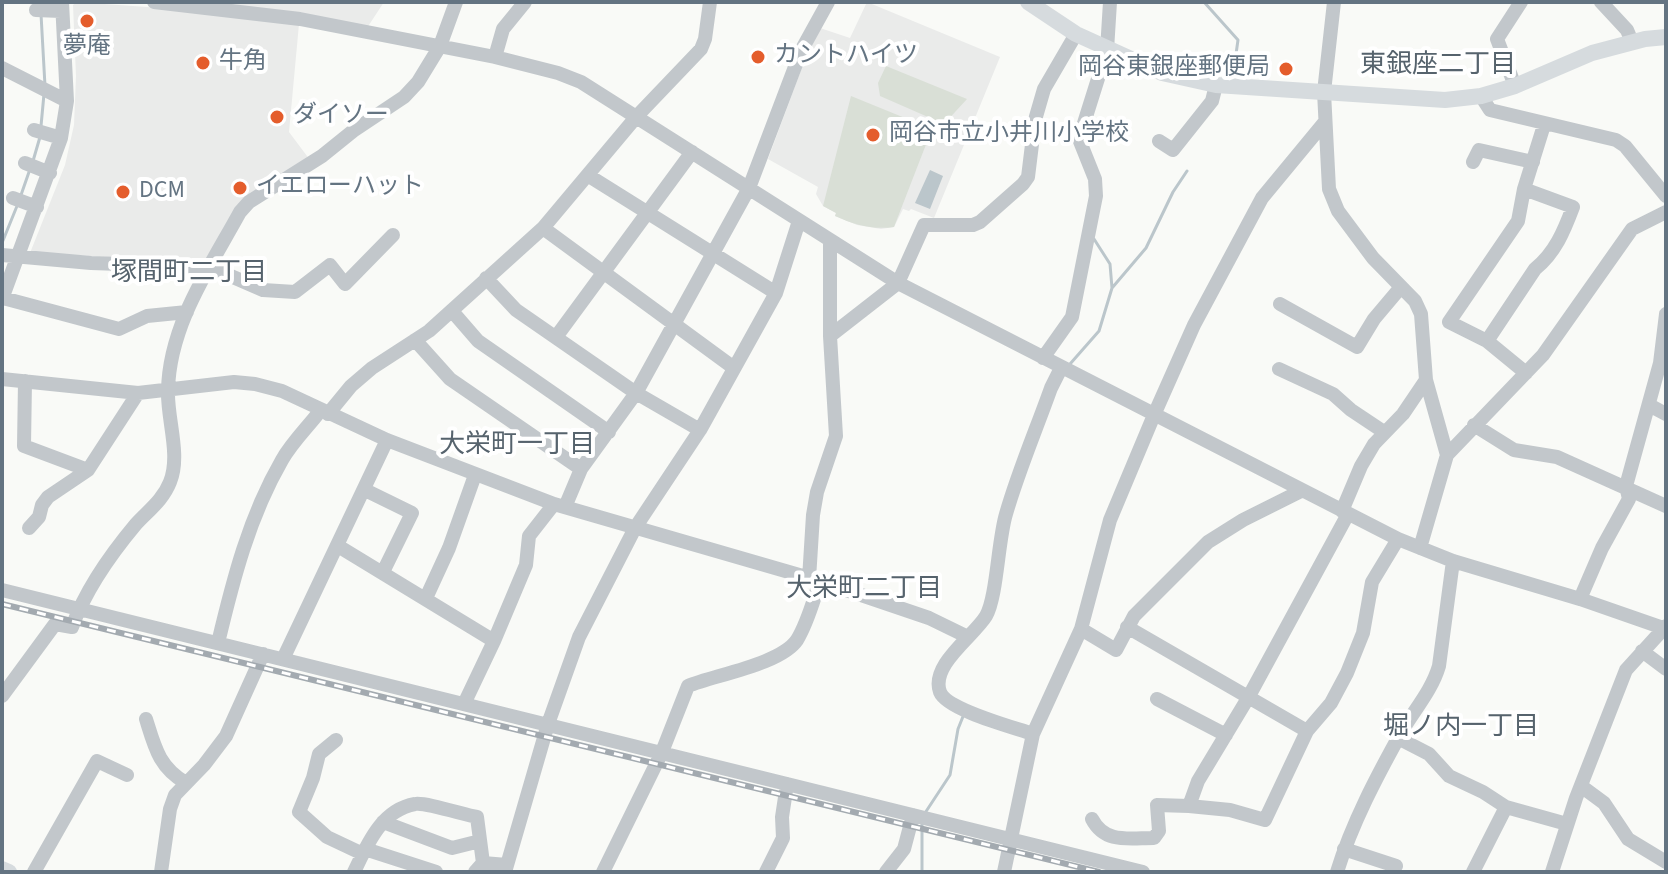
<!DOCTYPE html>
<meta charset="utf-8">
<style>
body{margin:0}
#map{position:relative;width:1668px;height:874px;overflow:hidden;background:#f9faf7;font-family:"Source Sans 3",sans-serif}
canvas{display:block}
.frame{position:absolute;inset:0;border:4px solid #647482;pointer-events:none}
</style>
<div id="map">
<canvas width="1668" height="874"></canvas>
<div class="frame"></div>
</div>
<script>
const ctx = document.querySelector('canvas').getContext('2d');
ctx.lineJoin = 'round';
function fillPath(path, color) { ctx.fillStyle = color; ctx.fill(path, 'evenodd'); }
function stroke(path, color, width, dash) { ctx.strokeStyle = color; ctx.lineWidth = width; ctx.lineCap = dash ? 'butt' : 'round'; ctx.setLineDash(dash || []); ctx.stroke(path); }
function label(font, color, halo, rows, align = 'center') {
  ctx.font = font + ' "Source Sans 3","Noto Sans JP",sans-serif'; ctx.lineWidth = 8; ctx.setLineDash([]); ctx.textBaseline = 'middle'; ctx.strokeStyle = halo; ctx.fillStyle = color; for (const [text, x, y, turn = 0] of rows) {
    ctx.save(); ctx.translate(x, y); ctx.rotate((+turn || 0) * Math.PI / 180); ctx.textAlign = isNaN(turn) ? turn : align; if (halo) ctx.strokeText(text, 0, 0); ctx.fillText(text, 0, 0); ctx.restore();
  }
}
const built = new Path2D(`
 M76,2L190,10L299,24L289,132L310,160L246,200L208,262L30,253L65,165L74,125L76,76L73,5Z
 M191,2H384L367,28Z
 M867,2L1000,57L934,218L911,209L909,211L903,209L894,227L881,229L857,225L835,216L836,213L823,206L816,194L818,187L768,159L817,27L850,38Z`);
const green = new Path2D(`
 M886,66L967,99L944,124L880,96L878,83Z
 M851,96L932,129L894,227C873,230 855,225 835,216L836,213L823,206Z`);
const water = new Path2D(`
 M930,170L943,176L930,209L915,203Z`);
const stream = new Path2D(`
 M1204,2L1238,40L1236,54
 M41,14L45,86
 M41,126L44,94
 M33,161L40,137
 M21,195L29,172
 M2,243L17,206
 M1112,288L1146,248L1173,192L1187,171
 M1070,364L1099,331L1112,288L1110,264L1094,239
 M925,813L950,775L958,729L964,714
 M922,872V824`);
const minor = new Path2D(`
 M154,2L300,19L495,57L558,73L581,82L898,283L1398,539L1453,561L1580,599L1666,629
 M1334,2L1324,92L1329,189L1338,211L1373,258L1415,301L1421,314L1426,380L1447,455
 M1601,2L1627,30L1632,42
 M36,10L61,11
 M495,57L503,29L525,2
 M2,68L67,101
 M1515,86L1497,39L1521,2
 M1481,96L1490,110L1616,140L1625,146L1666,196
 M34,130L61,138
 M1159,141L1173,150L1212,101L1216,85
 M1473,162L1479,150L1533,162
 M25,163L50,173
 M589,176L776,293
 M1524,189L1573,207C1564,231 1555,253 1535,269L1487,341L1449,322L1518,221L1524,189L1544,125
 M13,198L37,207
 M543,228L734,368
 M2,255L91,263L210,267L263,290L295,292L330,265L345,284L393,235
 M486,278L516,310L636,393L700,430
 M3,298L119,329L147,316L187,312
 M2,299L61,138L67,101L62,2
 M1280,304L1357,347L1374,319L1401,287
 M452,311L478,341L609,432
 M830,336L898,283L924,225H973L980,222L1023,184L1028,177L1035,120L1044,89L1076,34
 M556,337L692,152
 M415,340L450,379L581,469
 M1487,341L1526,373
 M1043,358L1072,317L1096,196L1095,179L1079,139L1107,50L1110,2
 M1279,369L1333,394L1351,410L1384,432
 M2,379L138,393L234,382L255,384L282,391L387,440L554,504L820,581L929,618L968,637
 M25,381L24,446L88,470
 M1649,405L1666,414
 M328,414L351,386L372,368L429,331L543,228L637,116L701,49L705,39L710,2
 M1474,425L1514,450L1557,457L1666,506
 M365,490L412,513L383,572
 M565,507L581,469L636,393L749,188L801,51L828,2
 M1342,511L1361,466L1374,444L1403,414L1426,380
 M1348,514L1248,698L1198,781L1189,806L1230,810L1265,820L1307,731L1331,703L1347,673L1363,633L1372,582L1398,539
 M29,528L39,517L42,505L48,497L88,470L138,393
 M338,546L494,641L526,565L529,536L554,504
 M1420,548L1447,455L1543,355L1632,229L1666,212
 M809,579L813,515L817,492L836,436L830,336V240
 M2,590L1143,872
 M426,598L449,548L475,475
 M1580,599L1602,548L1629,499L1626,486L1660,363L1666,314
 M1127,627L1307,731
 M1081,629L1116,650L1134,616L1208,542L1243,520L1301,491
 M218,643C233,580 249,517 282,460C292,442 308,427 320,411
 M1642,651L1666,669
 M283,659L387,440
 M2,696L55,624L72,627C86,589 110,555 136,524C149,510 163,500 170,482C181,455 167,419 168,391C169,325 210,267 240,212L249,202L322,156L353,131L404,97L418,82L440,46L456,2
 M1157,699L1226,735
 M464,704L494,641
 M146,719C155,748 159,767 186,783
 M1033,734C1013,727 947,710 940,692C930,665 974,636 986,616C997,597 998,540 1006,514C1018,472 1036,430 1051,388L1061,368
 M1398,738L1429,754L1449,776L1483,792L1506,807L1567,824
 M336,740L319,754L313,778L299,812L327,837L363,854
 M1581,786L1604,803L1628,839L1666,862
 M1092,819C1105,844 1129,838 1154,838L1159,831L1157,805L1189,806
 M383,822L452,848L480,841
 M365,849L436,872
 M1344,849L1396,866
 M34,872L97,761L127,775
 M161,872L170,809L175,795L204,765L226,736L263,654
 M354,872C367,845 381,810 415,804C425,802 465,815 477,817L483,863
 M475,872L483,863L507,865
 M505,872L548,724L579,637L635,528L700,430L776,293L799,221
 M603,872L662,752L688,686C715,675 781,664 797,640C808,622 813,601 820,581
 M766,872L783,838L782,817L787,784
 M886,872L904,849L913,815
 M1004,872L1033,734L1081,629L1110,520L1154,415L1194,325L1262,198L1324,123
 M1337,872C1352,823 1377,776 1402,731C1415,709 1432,690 1439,666L1453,561
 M1473,872L1506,807
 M1552,872L1576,798L1626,670L1666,626`);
const major = new Path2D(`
 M1028,2L1076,34L1162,73L1216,85L1445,100L1481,96L1515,86L1592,53L1645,39L1666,37
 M2,869L9,872`);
const rail = new Path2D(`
 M2,604L1099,872`);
const markers = [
 [87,21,8,"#e45d2c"],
 [758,57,8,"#e45d2c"],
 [203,63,8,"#e45d2c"],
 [1286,69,8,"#e45d2c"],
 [277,117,8,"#e45d2c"],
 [873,135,8,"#e45d2c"],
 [240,188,8,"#e45d2c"],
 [123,192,8,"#e45d2c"]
];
const poiNames = [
 ["夢庵",87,48,"center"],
 ["カントハイツ",774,57],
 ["牛角",219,63],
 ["岡谷東銀座郵便局",1270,69,"right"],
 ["ダイソー",293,117],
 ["岡谷市立小井川小学校",889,135],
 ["イエローハット",256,188],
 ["DCM",139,192]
];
const neighbourhoodNames = [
 ["東銀座二丁目",1438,66],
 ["塚間町二丁目",189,274],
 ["大栄町一丁目",517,446],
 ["大栄町二丁目",864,590],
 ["堀ノ内一丁目",1461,728]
];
fillPath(built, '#eaebea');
fillPath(green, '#d9dfd6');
fillPath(water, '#bbc6cb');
stroke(stream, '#bbc6cb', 3);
stroke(minor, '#c2c7cb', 14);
stroke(major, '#d6dbde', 16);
stroke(rail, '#a3aab0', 6);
stroke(rail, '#fff', 3, [9]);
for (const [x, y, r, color] of markers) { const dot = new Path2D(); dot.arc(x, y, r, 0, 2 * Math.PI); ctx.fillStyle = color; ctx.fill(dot); stroke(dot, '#fff', 3); }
label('24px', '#647482', '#fff', poiNames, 'left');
label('26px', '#56636d', '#fff', neighbourhoodNames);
</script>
